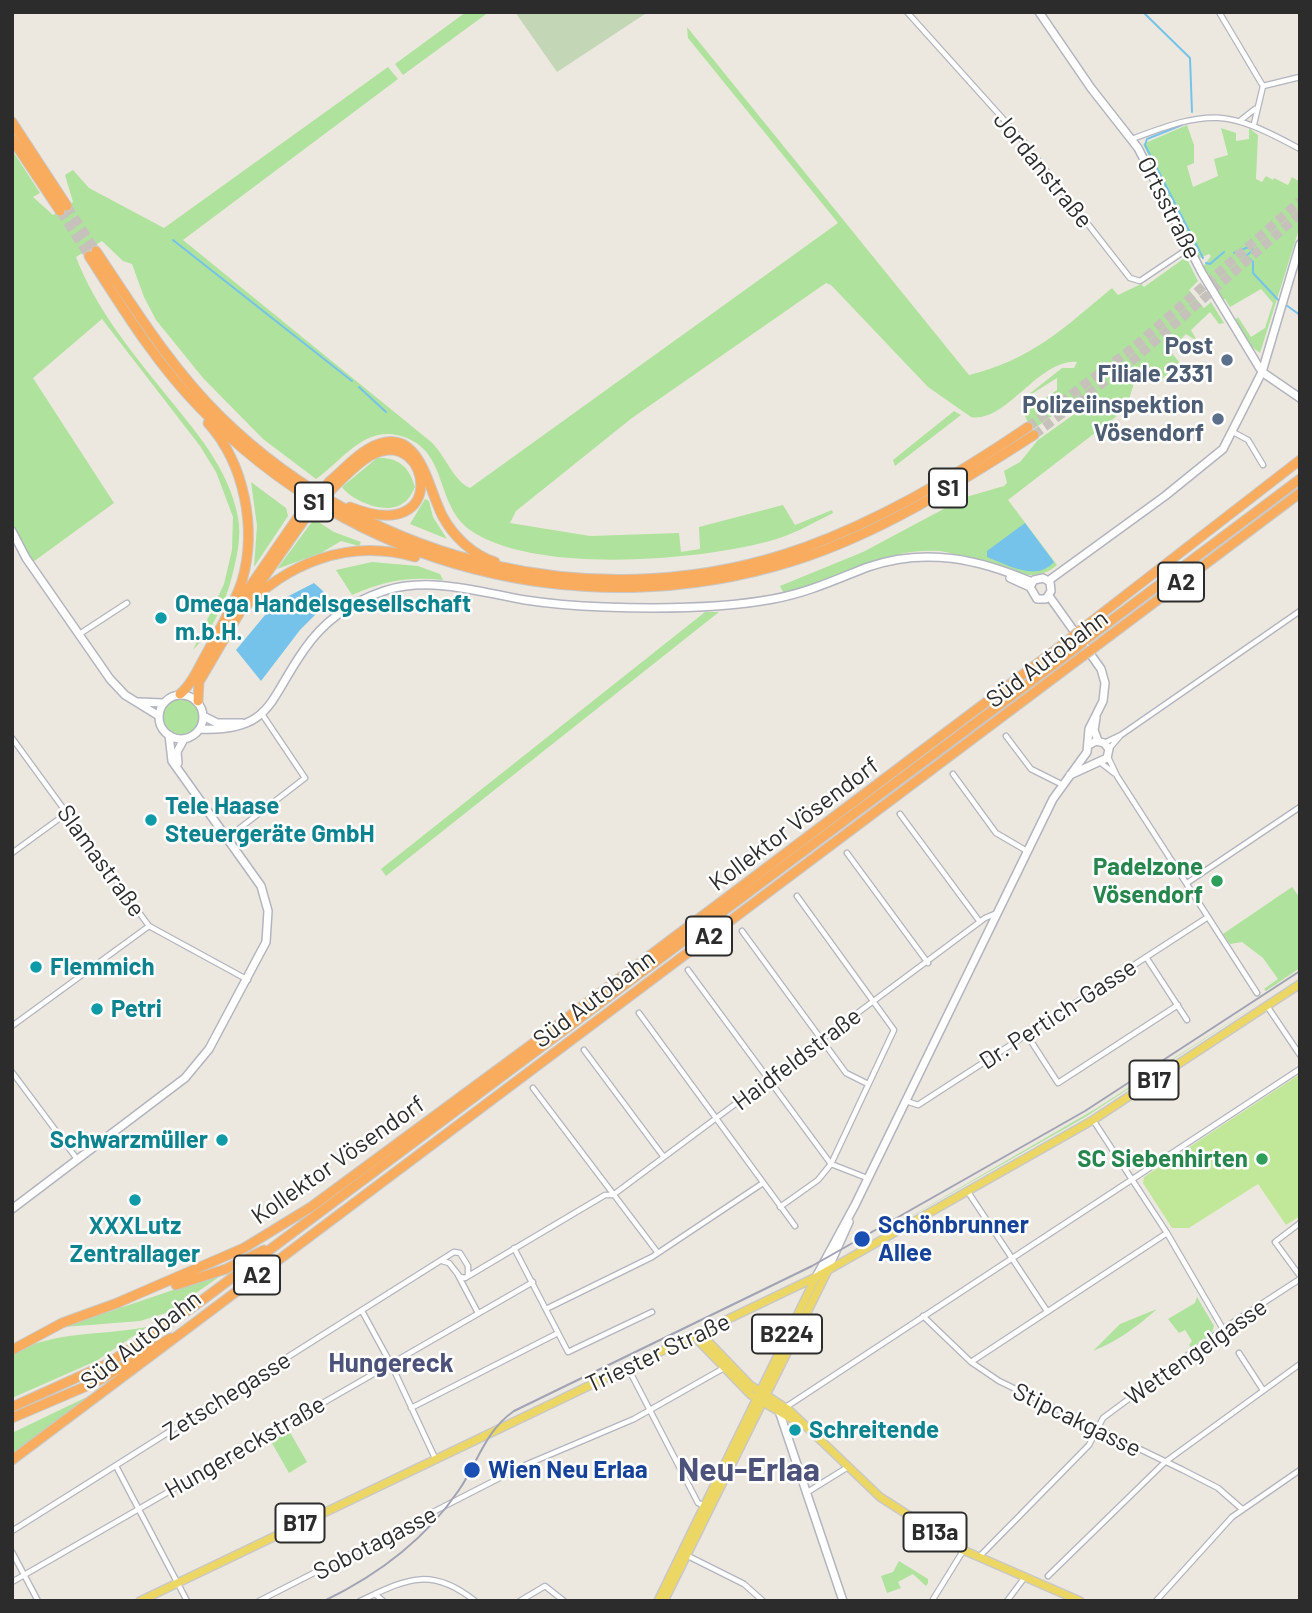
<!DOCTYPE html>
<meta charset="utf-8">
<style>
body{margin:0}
#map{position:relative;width:1312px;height:1613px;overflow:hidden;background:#ede8df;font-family:Barlow,sans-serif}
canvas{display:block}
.frame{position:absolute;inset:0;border:14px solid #2c2c2c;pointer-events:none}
</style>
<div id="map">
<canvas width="1312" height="1613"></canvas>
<div class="frame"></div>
</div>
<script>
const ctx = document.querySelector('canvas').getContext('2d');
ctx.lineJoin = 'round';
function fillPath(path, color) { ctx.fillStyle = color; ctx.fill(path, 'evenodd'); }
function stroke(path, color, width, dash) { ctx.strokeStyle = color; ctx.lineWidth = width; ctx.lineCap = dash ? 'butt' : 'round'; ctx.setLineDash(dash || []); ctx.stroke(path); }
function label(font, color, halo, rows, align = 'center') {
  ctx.font = font + ' Barlow,sans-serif'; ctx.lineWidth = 5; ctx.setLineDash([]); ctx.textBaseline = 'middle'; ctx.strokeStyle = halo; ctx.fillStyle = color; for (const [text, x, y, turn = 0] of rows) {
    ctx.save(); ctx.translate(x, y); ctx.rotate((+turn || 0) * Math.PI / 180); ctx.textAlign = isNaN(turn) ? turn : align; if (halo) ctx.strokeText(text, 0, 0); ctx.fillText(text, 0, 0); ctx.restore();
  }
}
const green = new Path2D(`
 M466,12H489L403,75L395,64Z
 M687,27L969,375C1031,360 1064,328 1112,288L1118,295L1141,284L1144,287L1186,257L1198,281L1189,290L1204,308L1211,302L1224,323L1219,324L1210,312L1191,330L1197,341L1186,334L1170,351L1180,363L1163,378L1151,366L1134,383L1126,409L1008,500L1057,565C1027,593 974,554 939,551C887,547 833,580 784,594L780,586L863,552L966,497L1004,486L1007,483L1004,471L1020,462L1038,440L1087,405L1080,396L1031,431L1024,413L1057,390V378L1019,402L1062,368H1074L1077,362C1039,358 1006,424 971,417L928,387L831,285L826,283L632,418L516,511L510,523L590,536L679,533L681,552L700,549L699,527L783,505L795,525L832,510L833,513C811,524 791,536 766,542C693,561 532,574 470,530C433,503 450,447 397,435C362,428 341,462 316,479L263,439L203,378L156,320L144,297L132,264L123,261L102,241L76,257C95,307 130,350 163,391C194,430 228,466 238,517C242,538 236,561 231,580C225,603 210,634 193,650L224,584L232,550L233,517L216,472L200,446L102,319L33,378L114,503L33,562L12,523V150L40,193L33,197L53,215L73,202L65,175L73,170L89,188L164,228L388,67L398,79L183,240L430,441C445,454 453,481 470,488L838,223L688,38Z
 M1187,125L1194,145V163L1187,166L1193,187L1218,176L1214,159L1228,155L1221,128L1236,133V141L1249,139V128L1258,135L1256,179L1262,182L1266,176L1273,180L1274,178L1288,185L1292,177L1300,182V226L1260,353L1252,347L1235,320L1238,317L1251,337L1265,328L1273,303L1261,289L1230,307L1225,299H1220L1202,268L1211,256L1209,254L1198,259L1143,144Z
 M954,411L961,415L895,466L893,460Z
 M377,458C399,457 409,467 415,487C412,493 409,500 402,504C386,515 352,501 342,487Z
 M251,482L286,508L288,516L254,567L257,526Z
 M425,499L429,501L433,517L447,539L410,524Z
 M314,519L334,532L361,542L359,546L341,541L321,553L277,569Z
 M372,562L418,566L440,574L443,580C409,576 383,581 352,595L336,570Z
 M705,612H719L386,876L381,869Z
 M163 717a18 18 0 1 1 36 0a18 18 0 1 1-36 0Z
 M1292,887L1300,898V968L1266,991L1264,989L1278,979L1263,958L1242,942L1230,944L1223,934Z
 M1267,998L1087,1116L887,1230L1097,1108Z
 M226,1272L169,1312L140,1321L64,1327Z
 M1197,1297L1214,1326L1212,1332L1191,1348L1189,1345L1192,1341L1185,1330L1179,1333L1168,1319L1195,1303Z
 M1157,1309C1137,1327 1116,1342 1093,1351L1120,1324Z
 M147,1327L96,1361L12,1398V1354C55,1330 100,1336 147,1327Z
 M93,1394L12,1456V1433Z
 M287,1427L307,1462L289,1473L269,1438Z
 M899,1561L928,1579V1583L926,1586L913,1574L898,1582L901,1588L887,1593L881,1576L893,1572Z`);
const cemetery = new Path2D(`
 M515,12H648L557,72Z`);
const pitch = new Path2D(`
 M1300,1074V1216L1286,1225L1258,1184L1189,1228H1172L1143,1183L1144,1177Z`);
const water = new Path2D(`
 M1025,523L1054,562C1036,582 1008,565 987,557V551Z
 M314,583L323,591L328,602L300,630L261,681L236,650L275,603Z`);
const stream = new Path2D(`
 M1143,12L1190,58L1192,112
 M1182,125L1147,139L1145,145L1203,258
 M173,240L352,381
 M1234,253L1251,246L1253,250L1246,256L1253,262V273L1281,303
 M1206,263L1210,264L1224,252
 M1286,305L1300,315
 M359,387L386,412`);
const highwayTunnel = new Path2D(`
 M67,206L96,251
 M60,211L89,256
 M1028,427L1134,347L1300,201
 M1034,435L1137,357L1300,214`);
const street = new Path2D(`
 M907,12L1023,141L1130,278L1140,281L1189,248
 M1219,12L1263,86
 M1241,120L1255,109
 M1254,124L1263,86L1300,77
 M1132,139C1211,109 1226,109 1300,149
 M1233,432L1248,440L1263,465
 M78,635L127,603
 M1006,736L1031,769L1061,784
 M12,738L149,926L248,980
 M1104,743L1121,735L1300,611
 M1109,749L1120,736
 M1108,757L1117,776L1257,993
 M1101,763L1114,773
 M953,774L996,833L1027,851
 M900,814L980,922
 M227,838L305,778L262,714
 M12,853L67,813
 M847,853L928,963
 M1187,883L1300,807
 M742,931L846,1073L868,1084
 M1146,957L1187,1020
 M688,970L831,1164L867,1178
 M1267,1006L1300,1055
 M639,1013L795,1226
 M12,1026L149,926
 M1027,1035L1058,1083L1178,1005
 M584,1050L663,1156
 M12,1072L77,1159
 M533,1088L658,1253
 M906,1101L918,1105L1208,917
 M1093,1120L1167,1233L1223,1329
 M968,1192L1047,1311
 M780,1207L818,1180L831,1164L894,1030L797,896
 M1300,1223L1275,1242L1300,1276
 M514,1248L568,1352L652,1312
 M442,1261L449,1263L460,1277L465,1278
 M458,1275L478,1313
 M465,1278L605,1195H613L985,918L997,913
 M546,1309L652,1257L763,1183
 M362,1311L392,1366L435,1458
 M923,1316L971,1362L999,1381L1183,1470L1218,1488L1242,1509
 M1239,1353L1263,1390
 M971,1362L1167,1233
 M628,1368L698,1503L705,1506
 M786,1407L1300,1069
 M411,1408L558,1333
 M116,1466L187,1601
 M806,1493L848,1467
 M12,1531L454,1252L460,1253L468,1266V1275
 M12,1552L38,1601
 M686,1555L744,1584L763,1601
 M979,1557L1089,1445L1103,1418L1223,1329L1300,1279
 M1048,1576L1165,1462L1300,1364
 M12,1582L533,1282
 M375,1594L383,1601
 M259,1601L523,1466L634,1419L724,1368
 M360,1601C405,1580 430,1565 475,1601
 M520,1601L545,1586L564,1601
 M932,1601L963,1551
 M1007,1601L1025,1577
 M1156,1601L1232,1517L1300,1470`);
const secondary = new Path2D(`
 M1039,12L1091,88L1138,148L1202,273L1262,372L1300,398
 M12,531L26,558L110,679L125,695L159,716
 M1010,578L1030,587L1037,599H1046L1051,591L1050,582L1043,578L1034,580L1030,587
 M1048,581L1165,496L1223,449L1262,372L1300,244
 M159 717a22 22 0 1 1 44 0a22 22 0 1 1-44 0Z
 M139,702L163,703
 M203,716L217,723H242
 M1096,718L1094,730L1098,741
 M200,729C272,732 269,699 304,650C323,622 351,602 384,591C430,576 479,592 525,600C551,604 577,606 604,607C659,609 719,609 773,599C807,593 837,579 868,567C925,547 979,559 1032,582
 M178,763L177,752L184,739
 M1070,775L1107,758L1109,749L1104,743L1096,741L1089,745
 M12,1209L185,1078L209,1049L266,942L268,911L261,886L172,761L169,735
 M827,1271L849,1222
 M816,1277L855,1205L1053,799L1087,752L1089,729L1103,701L1105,683L1101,669L1049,596
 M779,1411L843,1601`);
const primary = new Path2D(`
 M700,1333L750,1385L789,1410L880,1497L963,1550L1080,1601
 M694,1336L751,1395L797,1422
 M140,1601L816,1277L1093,1120L1300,984
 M658,1601L816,1277
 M664,1601L827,1272`);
const highway = new Path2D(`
 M12,122L67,206
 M12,139L60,211
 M96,251C135,309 171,368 221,417C374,567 605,620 806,547C885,518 959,474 1028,427
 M89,256C123,309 156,363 200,408C353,568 582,627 793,561C879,534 958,484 1034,435
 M330,481C342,471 354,457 368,449C420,419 427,488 443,517C454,537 473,555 495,562
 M336,485C347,475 360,460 374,454C430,427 451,547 350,507
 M251,596L306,517
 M238,604L300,514
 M240,612C286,563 348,538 415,557
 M1078,632L1300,460
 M1084,641L1300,479
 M1091,650L1300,493
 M180,694C193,683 200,664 209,649C221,627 234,605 242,581C257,529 245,464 208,423
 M198,701L199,682L243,607
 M176,1285L226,1269L264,1250
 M117,1303L244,1248L311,1207L543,1036L1070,639
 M12,1350L62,1323L120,1302
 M12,1407L107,1364L193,1307L1076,648
 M12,1418L96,1382L171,1338
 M12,1460L1083,656`);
const tram = new Path2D(`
 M324,1601C378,1575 425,1540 459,1490C478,1462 485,1431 514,1411L812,1266L1085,1111L1300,971`);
const highwayBridge = new Path2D(`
 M300,514L330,481
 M306,517L336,485
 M1070,639L1078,632
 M1076,648L1084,641
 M1083,656L1091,650`);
const markers = [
 [1227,360,7,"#5c6f8a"],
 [1218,419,7,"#5c6f8a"],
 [161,618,7,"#0f9aa8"],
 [151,820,7,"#0f9aa8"],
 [1217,881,7,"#2e9e5b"],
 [36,967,7,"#0f9aa8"],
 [97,1009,7,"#0f9aa8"],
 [222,1140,7,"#0f9aa8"],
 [1262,1159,7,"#2e9e5b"],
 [135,1200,7,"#0f9aa8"],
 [862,1239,9,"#1a4fb4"],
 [795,1430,7,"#0f9aa8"],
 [472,1470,9,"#1a4fb4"]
];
const shields = [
 [948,488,38],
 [314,502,38],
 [1181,582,46],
 [709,936,46],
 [1154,1080,49],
 [257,1275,46],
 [787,1334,70],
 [300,1523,49],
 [935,1532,63]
];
const shieldNames = [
 ["S1",948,488],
 ["S1",314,502],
 ["A2",1181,582],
 ["A2",709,936],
 ["B17",1154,1080],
 ["A2",257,1275],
 ["B224",787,1334],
 ["B17",300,1523],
 ["B13a",935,1532]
];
const streetNames = [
 ["Jordanstraße",1043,170,51],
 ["Ortsstraße",1169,208,63],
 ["Süd Autobahn",1047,659,-37],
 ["Kollektor Vösendorf",794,824,-37],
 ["Slamastraße",101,861,54],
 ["Süd Autobahn",594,999,-37],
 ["Dr. Pertich-Gasse",1058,1014,-33],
 ["Haidfeldstraße",797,1059,-37],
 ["Kollektor Vösendorf",338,1160,-35],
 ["Süd Autobahn",141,1340,-38],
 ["Wettengelgasse",1196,1352,-35],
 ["Triester Straße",658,1353,-25],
 ["Zetschegasse",227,1396,-32],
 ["Stipcakgasse",1077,1420,26],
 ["Hungereckstraße",245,1447,-30],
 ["Sobotagasse",375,1543,-27]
];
const serviceNames = [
 ["Post",1213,346],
 ["Filiale 2331",1213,374],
 ["Polizeiinspektion",1204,405],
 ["Vösendorf",1204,433]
];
const cultureNames = [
 ["Omega Handelsgesellschaft",175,604],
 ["m.b.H.",175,632],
 ["Tele Haase",165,806],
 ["Steuergeräte GmbH",165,834],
 ["Flemmich",50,967],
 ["Petri",111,1009],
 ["Schwarzmüller",208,1140,"right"],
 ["XXXLutz",135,1226,"center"],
 ["Zentrallager",135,1254,"center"],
 ["Schreitende",809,1430]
];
const leisureNames = [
 ["Padelzone",1203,867],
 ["Vösendorf",1203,895],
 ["SC Siebenhirten",1248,1159]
];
const transitNames = [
 ["Schönbrunner",878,1225],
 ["Allee",878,1253],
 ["Wien Neu Erlaa",488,1470]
];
const neighbourhoodNames = [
 ["Hungereck",391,1363]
];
const districtNames = [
 ["Neu-Erlaa",749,1470]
];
fillPath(green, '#afe29d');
fillPath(cemetery, '#c3d6b6');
fillPath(pitch, '#c1e899');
fillPath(water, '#75c3eb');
stroke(stream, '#75c3eb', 2);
stroke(highwayTunnel, '#c6c2bb', 9, [9, 4.5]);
stroke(street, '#b2b4bf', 7);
stroke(secondary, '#b2b4bf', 10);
stroke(primary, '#c8c8c8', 10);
stroke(highway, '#c8c8c8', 11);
stroke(street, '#fff', 4.5);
stroke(secondary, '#fff', 7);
stroke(primary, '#edd764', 7);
stroke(highway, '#f9ac5d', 9);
stroke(tram, '#a1a3b5', 2);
stroke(highwayBridge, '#c8c8c8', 11, []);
stroke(highwayBridge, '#f9ac5d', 9);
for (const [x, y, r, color] of markers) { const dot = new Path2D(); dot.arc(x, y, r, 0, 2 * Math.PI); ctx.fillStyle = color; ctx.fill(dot); stroke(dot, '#fff', 2.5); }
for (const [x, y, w] of shields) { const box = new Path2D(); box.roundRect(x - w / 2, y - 19.5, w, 39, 5); ctx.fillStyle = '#fff'; ctx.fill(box); stroke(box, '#2c2c2c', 2); }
label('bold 23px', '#2c2c2c', null, shieldNames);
label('24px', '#2c2c2c', '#fff', streetNames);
label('bold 24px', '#4e5e75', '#fff', serviceNames, 'right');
label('bold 24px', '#0d838f', '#fff', cultureNames, 'left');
label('bold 24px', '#27864d', '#fff', leisureNames, 'right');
label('bold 24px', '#164399', '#fff', transitNames, 'left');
label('bold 26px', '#4d527b', '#fff', neighbourhoodNames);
label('bold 32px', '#4d527b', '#fff', districtNames);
</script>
